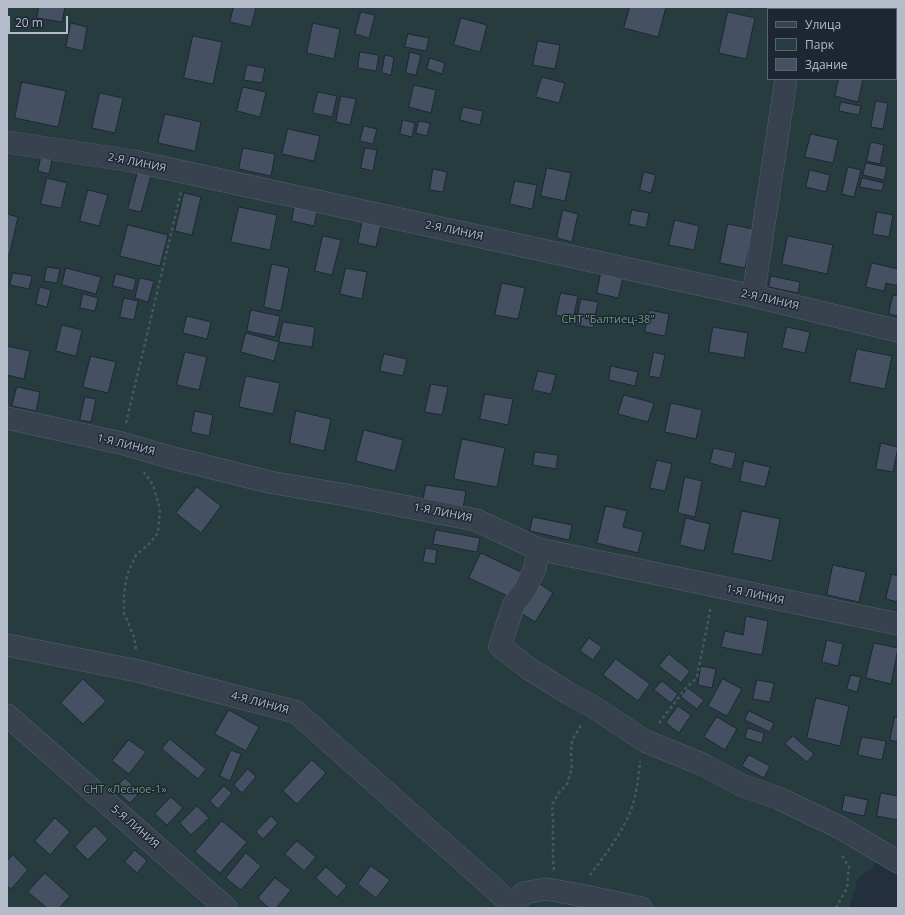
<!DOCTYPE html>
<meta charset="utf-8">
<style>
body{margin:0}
#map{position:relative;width:905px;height:915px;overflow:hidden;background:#242f3e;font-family:"Open Sans",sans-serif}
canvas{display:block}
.frame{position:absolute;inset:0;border:8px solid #b4bcc9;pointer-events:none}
.legend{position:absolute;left:767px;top:8px;width:130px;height:72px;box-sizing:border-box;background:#1d2633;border:1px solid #59626f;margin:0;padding:5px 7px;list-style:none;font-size:12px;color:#b4bcc9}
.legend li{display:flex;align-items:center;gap:8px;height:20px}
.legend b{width:20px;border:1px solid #59626f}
.scale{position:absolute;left:8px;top:16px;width:60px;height:18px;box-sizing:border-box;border:2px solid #b4bcc9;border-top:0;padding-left:5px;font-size:12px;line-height:14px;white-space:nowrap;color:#b4bcc9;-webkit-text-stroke:3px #1d2633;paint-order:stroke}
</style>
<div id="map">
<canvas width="905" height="915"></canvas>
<div class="frame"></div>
<ul class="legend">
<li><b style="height:5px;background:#38414e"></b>Улица</li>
<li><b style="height:11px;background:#263c3f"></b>Парк</li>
<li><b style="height:11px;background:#455162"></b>Здание</li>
</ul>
<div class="scale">20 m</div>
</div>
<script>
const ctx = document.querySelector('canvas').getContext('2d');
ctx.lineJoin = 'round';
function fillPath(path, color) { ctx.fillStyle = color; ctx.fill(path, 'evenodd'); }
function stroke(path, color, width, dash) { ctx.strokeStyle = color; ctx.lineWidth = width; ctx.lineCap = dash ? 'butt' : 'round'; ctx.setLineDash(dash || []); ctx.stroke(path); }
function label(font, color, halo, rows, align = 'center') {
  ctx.font = font + ' "Open Sans",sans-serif'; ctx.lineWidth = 3; ctx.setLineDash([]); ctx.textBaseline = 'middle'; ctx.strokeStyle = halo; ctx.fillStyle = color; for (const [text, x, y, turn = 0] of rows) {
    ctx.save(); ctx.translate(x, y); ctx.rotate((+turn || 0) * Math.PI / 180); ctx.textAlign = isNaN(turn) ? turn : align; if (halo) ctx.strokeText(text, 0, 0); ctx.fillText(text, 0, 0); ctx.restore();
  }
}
const green = new Path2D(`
 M7,7H898V862L878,850L873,868L858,878L849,908H7ZM768,9H896V79H768Z`);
const building = new Path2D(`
 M39,7H65L62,22L37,18Z
 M234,7H256L251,27L230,22Z
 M630,7H666L658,37L624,28Z
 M361,12L375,15L369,38L355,34Z
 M728,12L755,18L746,59L719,53Z
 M461,18L487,25L480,52L454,45Z
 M71,23L87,27L83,51L66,47Z
 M313,23L340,29L334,59L307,53Z
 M408,34L429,38L426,51L405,47Z
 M193,36L222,42L213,84L184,78Z
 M538,41L560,45L555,69L533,65Z
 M360,52L379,55L376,71L358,68Z
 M410,52L421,55L416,75L406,73Z
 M385,55L394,57L391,75L382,73Z
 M430,58L445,63L442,74L427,69Z
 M247,65L265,68L262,83L244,80Z
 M542,77L565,83L559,103L536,97Z
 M839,79H863L858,102L835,96Z
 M22,82L66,91L58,127L15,118Z
 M414,85L436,90L431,113L409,107Z
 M243,87L266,92L260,117L237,111Z
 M318,92L337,96L332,117L313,113Z
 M100,93L123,98L115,133L92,128Z
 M341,96L356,99L350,125L336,122Z
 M876,101L888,103L883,129L871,127Z
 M841,102L861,106L859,115L839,111Z
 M463,107L483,111L480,125L460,120Z
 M165,114L201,122L195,151L158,143Z
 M403,120L415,123L412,137L400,134Z
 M419,121L430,123L427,136L416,133Z
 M364,126L377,129L373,144L360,141Z
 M288,129L320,136L314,161L282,154Z
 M811,134L838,140L833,163L805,157Z
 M871,142L884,145L880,164L867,161Z
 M243,148L275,154L271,176L239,169Z
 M365,148L377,150L373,171L361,168Z
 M42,153L53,155L49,174L38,171Z
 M866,163L887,167L884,180L863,175Z
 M848,167L861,170L854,197L842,194Z
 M547,168L571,173L565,201L541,196Z
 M433,169L447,172L443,192L430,190Z
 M810,170L830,175L826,192L806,187Z
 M138,171L151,175L141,212L128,209Z
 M644,172L656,175L651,193L640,190Z
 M47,178L67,183L61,208L41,204Z
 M862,178L884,183L882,191L860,187Z
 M515,181L537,185L532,209L510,204Z
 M88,190L108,195L99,226L80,221Z
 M184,193L201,197L192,235L175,231Z
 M295,203L318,208L314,226L292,221Z
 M239,207L277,215L270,250L231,242Z
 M563,210L578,214L572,242L557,238Z
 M632,210L649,213L646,228L629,224Z
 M877,212L893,215L889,237L873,234Z
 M7,214L18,217L9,256L7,255Z
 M363,219L381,224L376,247L358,243Z
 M675,220L699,226L694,250L669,245Z
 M728,224L753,229L745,268L720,263Z
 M128,225L168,235L160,266L120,256Z
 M323,236L341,240L332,275L315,271Z
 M788,236L833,245L827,274L782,264Z
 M872,263L898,269V286L886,283L884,291L866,287Z
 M272,264L289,268L281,311L264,307Z
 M47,267L60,269L57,283L44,281Z
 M66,268L101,277L96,294L62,285Z
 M346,268L367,272L362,299L340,294Z
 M13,273L32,276L29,289L10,285Z
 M601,273L623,278L618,298L597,293Z
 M116,274L136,279L133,291L113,286Z
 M771,276L800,282L798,293L769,287Z
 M140,278L154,281L148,302L135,298Z
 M502,283L525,288L518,319L495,315Z
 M40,287L51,290L47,307L36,304Z
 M561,293L578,296L573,319L556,315Z
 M83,294L98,298L95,311L80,308Z
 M893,295L898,296V316L889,314Z
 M124,298L138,301L134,320L120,317Z
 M581,299L598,302L593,328L576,325Z
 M251,310L280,316L275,337L247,331Z
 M649,310L669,314L665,336L645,332Z
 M187,316L211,322L207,339L183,333Z
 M283,322L315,327L312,347L279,342Z
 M62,325L82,330L76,356L56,351Z
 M713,327L748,333L744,358L709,352Z
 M787,327L810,332L805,353L782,348Z
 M246,333L279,342L274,361L241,352Z
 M7,346L30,351L24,379L7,375Z
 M857,349L892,356L885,389L850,382Z
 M185,352L207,357L199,390L177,385Z
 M654,352L665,355L660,378L649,376Z
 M384,354L407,359L403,376L380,371Z
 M91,356L116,362L108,393L83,387Z
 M611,366L638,372L635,386L609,380Z
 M538,371L556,375L551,394L533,390Z
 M246,376L280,383L273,414L239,407Z
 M431,384L448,387L442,415L425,412Z
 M17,387L40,392L36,411L12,406Z
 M485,394L513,399L508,425L480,419Z
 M624,395L654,403L648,422L618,414Z
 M85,397L96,399L91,422L80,420Z
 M671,403L702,410L696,439L665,432Z
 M195,411L213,415L209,436L191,432Z
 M296,411L331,419L324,451L290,443Z
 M364,430L403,440L395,471L356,461Z
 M462,439L505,448L497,487L454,479Z
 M881,443L898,447L893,472L876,469Z
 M714,448L736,453L732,469L710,463Z
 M535,452L558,455L556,469L533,465Z
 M657,460L672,464L665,491L650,488Z
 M744,461L770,467L765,487L740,481Z
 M685,477L702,481L695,517L678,513Z
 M426,485L466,491L463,508L423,501Z
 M197,487L221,506L201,533L176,513Z
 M606,506L627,511L623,527L643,532L638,553L597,543Z
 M742,511L780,519L772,561L733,553Z
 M533,517L572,525L569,540L530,531Z
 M686,518L710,524L704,551L680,545Z
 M436,530L480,538L477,552L433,544Z
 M426,548L437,550L435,564L423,562Z
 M481,553L523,573L512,598L469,578Z
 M833,565L866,572L859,602L827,595Z
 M892,574L898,576V602L886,599Z
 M537,582L553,593L535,622L518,611Z
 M746,616L768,621L762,655L721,647L725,631L743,635Z
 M589,638L602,647L593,660L580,651Z
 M827,640L843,644L838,666L822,662Z
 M874,643L898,648L891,684L866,678Z
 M669,654L690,671L681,683L659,666Z
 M616,659L650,684L638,701L603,675Z
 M701,666L716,669L712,688L698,685Z
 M851,675L861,677L857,692L847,689Z
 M83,679L106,701L83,724L61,703Z
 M723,679L742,689L727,716L708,706Z
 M757,680L774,683L770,702L753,699Z
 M662,681L678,694L671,703L654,690Z
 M688,688L704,700L697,709L681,697Z
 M816,698L849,706L840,746L807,738Z
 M678,706L691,715L679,733L666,723Z
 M229,710L259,727L246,751L215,734Z
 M749,711L774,723L770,732L745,720Z
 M717,717L737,729L725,750L704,737Z
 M895,717L898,718V742L890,740Z
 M748,728L764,733L762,743L745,738Z
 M793,736L814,754L807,762L785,744Z
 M862,737L886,741L882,760L858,755Z
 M170,739L206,769L198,779L162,749Z
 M129,740L146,752L129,774L112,761Z
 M231,750L241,754L230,781L220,776Z
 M749,755L770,766L764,778L742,766Z
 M312,760L326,773L297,804L283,791Z
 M248,769L256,777L242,793L234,785Z
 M125,778L140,792L130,803L114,790Z
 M224,786L232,793L218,809L210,801Z
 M881,793L898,796V820L877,816Z
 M845,795L868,800L864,816L842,811Z
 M171,797L183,808L167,825L155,814Z
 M197,806L209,818L191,835L180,823Z
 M271,816L278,823L263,839L256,832Z
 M55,818L70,832L50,855L35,841Z
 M222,821L247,842L220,873L195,852Z
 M95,826L108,839L88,860L75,847Z
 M297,841L316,857L304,871L285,854Z
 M135,850L147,861L137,873L125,862Z
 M246,853L261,866L241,890L226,878Z
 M13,855L28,870L11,889L7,886V861Z
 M371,866L390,880L376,898L358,884Z
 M326,867L347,886L337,897L316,878Z
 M45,873L70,896L59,908H47L28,892Z
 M275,878L291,890L276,908H269L258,898Z`);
const path = new Path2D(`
 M126,423L181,192
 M136,649L134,637L124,613V594L127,575L136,555L150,543L158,533L160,509L153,485L144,472
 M659,723L686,688C689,684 695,681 697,677L711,606
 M554,870L553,860V820L552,805L558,794L567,784L572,768L571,753L572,740L582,724
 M590,875C606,854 625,829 633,804C637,790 639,775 640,761
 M836,908L847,888L849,867L841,854`);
const minor = new Path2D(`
 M807,7L814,9
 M896,31H898
 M7,142L133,161L753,296L898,331
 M753,296L786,79
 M7,418L121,443L169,457L269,482L346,495L476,520L538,549L898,624
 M538,549L535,568L525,590L514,604L500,646L528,668L568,693L592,706L645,741L704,765L741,785L778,798L841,828L898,862
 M7,645L138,671L296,712L516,908
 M7,715L226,908
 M510,908L524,893L546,889L580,895L641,908`);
const streetNames = [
 ["2-Я ЛИНИЯ",137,163,11],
 ["2-Я ЛИНИЯ",454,231,12],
 ["2-Я ЛИНИЯ",770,300,13],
 ["1-Я ЛИНИЯ",126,445,14],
 ["1-Я ЛИНИЯ",443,513,11],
 ["1-Я ЛИНИЯ",755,595,12],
 ["4-Я ЛИНИЯ",260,703,15],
 ["5-Я ЛИНИЯ",135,827,41]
];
const parkNames = [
 ["СНТ \"Балтиец-38\"",608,320],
 ["СНТ «Лесное-1»",125,790]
];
fillPath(green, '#263c3f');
fillPath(building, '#455162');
stroke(building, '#1f2835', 1);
stroke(minor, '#565f6c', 23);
stroke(path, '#44595c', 2.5, [3, 3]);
stroke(minor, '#38414e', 22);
label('11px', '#b4bcc9', '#1d2633', streetNames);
label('11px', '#6b9a76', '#1d2633', parkNames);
</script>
